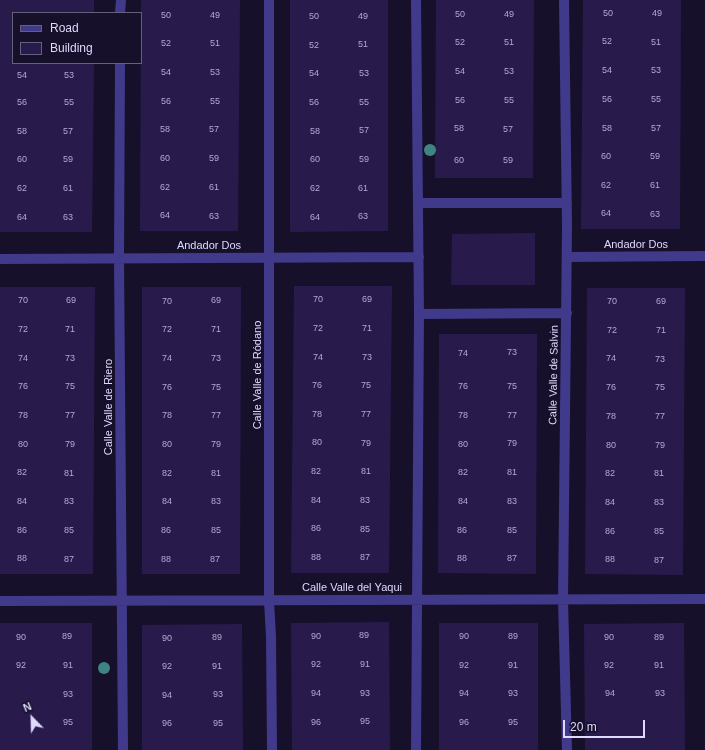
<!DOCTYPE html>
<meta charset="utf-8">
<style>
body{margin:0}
#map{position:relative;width:705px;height:750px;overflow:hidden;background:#16102a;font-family:Arial,sans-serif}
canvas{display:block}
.legend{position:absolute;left:12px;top:12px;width:130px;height:52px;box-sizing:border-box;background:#16102a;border:1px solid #66607f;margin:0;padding:5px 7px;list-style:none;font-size:12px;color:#dfd9ff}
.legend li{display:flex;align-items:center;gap:8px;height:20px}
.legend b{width:20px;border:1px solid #66607f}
.north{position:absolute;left:12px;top:698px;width:40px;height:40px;-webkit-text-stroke:3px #16102a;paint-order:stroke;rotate:337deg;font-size:11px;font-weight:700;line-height:16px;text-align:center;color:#dfd9ff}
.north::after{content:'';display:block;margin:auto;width:14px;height:18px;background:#dfd9ff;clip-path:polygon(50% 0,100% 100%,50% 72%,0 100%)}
.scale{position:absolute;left:563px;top:720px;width:82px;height:18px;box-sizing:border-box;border:2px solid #dfd9ff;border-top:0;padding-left:5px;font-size:12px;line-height:14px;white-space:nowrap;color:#dfd9ff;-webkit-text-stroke:3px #16102a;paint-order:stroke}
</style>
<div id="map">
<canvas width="705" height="750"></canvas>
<ul class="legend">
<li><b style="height:5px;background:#413a8a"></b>Road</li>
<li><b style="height:11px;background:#281b4c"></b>Building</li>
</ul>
<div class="north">N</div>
<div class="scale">20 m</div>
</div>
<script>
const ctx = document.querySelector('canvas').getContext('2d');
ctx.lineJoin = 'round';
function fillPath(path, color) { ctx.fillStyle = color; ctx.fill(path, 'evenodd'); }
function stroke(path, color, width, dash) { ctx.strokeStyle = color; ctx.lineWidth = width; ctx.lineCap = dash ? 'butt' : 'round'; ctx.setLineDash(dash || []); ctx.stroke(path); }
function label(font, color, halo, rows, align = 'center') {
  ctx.font = font + ' Arial,sans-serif'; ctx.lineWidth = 4; ctx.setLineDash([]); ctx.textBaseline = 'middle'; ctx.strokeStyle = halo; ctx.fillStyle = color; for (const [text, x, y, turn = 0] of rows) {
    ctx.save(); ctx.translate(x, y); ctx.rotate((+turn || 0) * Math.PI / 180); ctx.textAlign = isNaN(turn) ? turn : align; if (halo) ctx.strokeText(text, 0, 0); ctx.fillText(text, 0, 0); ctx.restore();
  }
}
const building = new Path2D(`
 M0,0H94V13H13V63H94L92,232H0Z
 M141,0H240L238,231H140Z
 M290,0H388V231L290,232Z
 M436,0H534L533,178H435Z
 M583,0H681L680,229H581Z
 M535,233V285H451L452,234Z
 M294,286H392L389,573H291Z
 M0,287H95L93,574H0Z
 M142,287H241L240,574H142Z
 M587,288H685L683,575L585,574Z
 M439,334H537L536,574L438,573Z
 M389,622L390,750H292L291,623Z
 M0,623H92V750H0Z
 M439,623H538V750H439Z
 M684,623L685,750H585L584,624Z
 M242,624L243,750H142V625Z`);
const street = new Path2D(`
 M269,0V601L271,636L272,750
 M416,0L419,314L416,750
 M564,0L567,226L563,600L567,750
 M120,13L121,0
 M120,63L119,258L123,750
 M418,203H567
 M567,257L705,256
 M0,259L419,257
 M419,314L567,313
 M0,601L705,599`);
const trees = [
 [430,150],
 [104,668]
];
const numberNames = [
 ["50",608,14],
 ["49",657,14],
 ["50",460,15],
 ["49",509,15],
 ["50",166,16],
 ["49",215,16],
 ["50",314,17],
 ["49",363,17],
 ["52",607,42],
 ["52",460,43],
 ["51",509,43],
 ["51",656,43],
 ["52",166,44],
 ["51",215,44],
 ["51",363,45],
 ["52",314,46],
 ["54",607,71],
 ["53",656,71],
 ["54",460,72],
 ["53",509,72],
 ["54",166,73],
 ["53",215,73],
 ["54",314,74],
 ["53",364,74],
 ["54",22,76],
 ["53",69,76],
 ["56",607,100],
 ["55",656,100],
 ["56",460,101],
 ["55",509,101],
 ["56",166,102],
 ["55",215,102],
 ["56",22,103],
 ["55",69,103],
 ["56",314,103],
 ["55",364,103],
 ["58",459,129],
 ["58",607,129],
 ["57",656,129],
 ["58",165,130],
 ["57",214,130],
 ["57",508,130],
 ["57",364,131],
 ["58",22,132],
 ["57",68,132],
 ["58",315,132],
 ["60",606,157],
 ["59",655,157],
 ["60",165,159],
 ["59",214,159],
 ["60",22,160],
 ["59",68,160],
 ["60",315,160],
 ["59",364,160],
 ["60",459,161],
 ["59",508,161],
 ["62",606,186],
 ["61",655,186],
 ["62",165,188],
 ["61",214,188],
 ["62",22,189],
 ["61",68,189],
 ["62",315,189],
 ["61",363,189],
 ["64",606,214],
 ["63",655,215],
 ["64",165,216],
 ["63",214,217],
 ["63",363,217],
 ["64",22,218],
 ["63",68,218],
 ["64",315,218],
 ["70",318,300],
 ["69",367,300],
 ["70",23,301],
 ["69",71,301],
 ["69",216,301],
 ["70",167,302],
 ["70",612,302],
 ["69",661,302],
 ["72",318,329],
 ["71",367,329],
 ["72",23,330],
 ["71",70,330],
 ["72",167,330],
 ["71",216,330],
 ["72",612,331],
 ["71",661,331],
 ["73",512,353],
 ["74",463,354],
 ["74",318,358],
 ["73",367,358],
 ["74",23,359],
 ["73",70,359],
 ["74",167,359],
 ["73",216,359],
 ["74",611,359],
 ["73",660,360],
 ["76",317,386],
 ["75",366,386],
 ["76",23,387],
 ["75",70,387],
 ["76",463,387],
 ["75",512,387],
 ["76",167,388],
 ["75",216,388],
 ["76",611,388],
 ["75",660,388],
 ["78",317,415],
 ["77",366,415],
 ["78",23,416],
 ["77",70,416],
 ["78",167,416],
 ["77",216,416],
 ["78",463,416],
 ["77",512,416],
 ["78",611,417],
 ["77",660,417],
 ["80",317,443],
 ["79",366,444],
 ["79",512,444],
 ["80",23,445],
 ["79",70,445],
 ["80",167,445],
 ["79",216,445],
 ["80",463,445],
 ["80",611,446],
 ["79",660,446],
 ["82",316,472],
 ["81",366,472],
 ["82",22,473],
 ["82",463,473],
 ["81",512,473],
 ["81",69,474],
 ["82",167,474],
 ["81",216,474],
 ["82",610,474],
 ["81",659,474],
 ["84",316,501],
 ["83",365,501],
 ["84",22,502],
 ["83",69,502],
 ["84",167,502],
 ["83",216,502],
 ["84",463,502],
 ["83",512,502],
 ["84",610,503],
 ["83",659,503],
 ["86",316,529],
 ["85",365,530],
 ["86",22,531],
 ["85",69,531],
 ["86",166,531],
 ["85",216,531],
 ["86",462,531],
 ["85",512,531],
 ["86",610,532],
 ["85",659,532],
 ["88",316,558],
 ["87",365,558],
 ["88",22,559],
 ["88",462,559],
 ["87",512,559],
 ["87",69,560],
 ["88",166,560],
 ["87",215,560],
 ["88",610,560],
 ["87",659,561],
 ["89",364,636],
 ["89",67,637],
 ["90",316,637],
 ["90",464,637],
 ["89",513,637],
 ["90",21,638],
 ["89",217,638],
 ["90",609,638],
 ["89",659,638],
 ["90",167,639],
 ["92",316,665],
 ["91",365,665],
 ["92",21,666],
 ["91",68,666],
 ["92",464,666],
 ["91",513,666],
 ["92",609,666],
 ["91",659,666],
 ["92",167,667],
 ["91",217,667],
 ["94",316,694],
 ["93",365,694],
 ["94",464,694],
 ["93",513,694],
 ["94",610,694],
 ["93",660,694],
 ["93",68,695],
 ["93",218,695],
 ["94",167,696],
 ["95",365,722],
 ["95",68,723],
 ["96",316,723],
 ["96",464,723],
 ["95",513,723],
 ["96",167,724],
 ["95",218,724]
];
const streetNames = [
 ["Andador Dos",636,245],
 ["Andador Dos",209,246],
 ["Calle Valle de Ródano",258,375,-90],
 ["Calle Valle de Salvin",554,375,-89],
 ["Calle Valle de Riero",109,407,-90],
 ["Calle Valle del Yaqui",352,588]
];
fillPath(building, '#281b4c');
stroke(street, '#413a8a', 10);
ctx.fillStyle = '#3f8482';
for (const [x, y] of trees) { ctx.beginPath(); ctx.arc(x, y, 6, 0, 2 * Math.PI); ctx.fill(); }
label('9px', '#b1aad2', null, numberNames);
label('11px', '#dfd9ff', '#16102a', streetNames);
</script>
